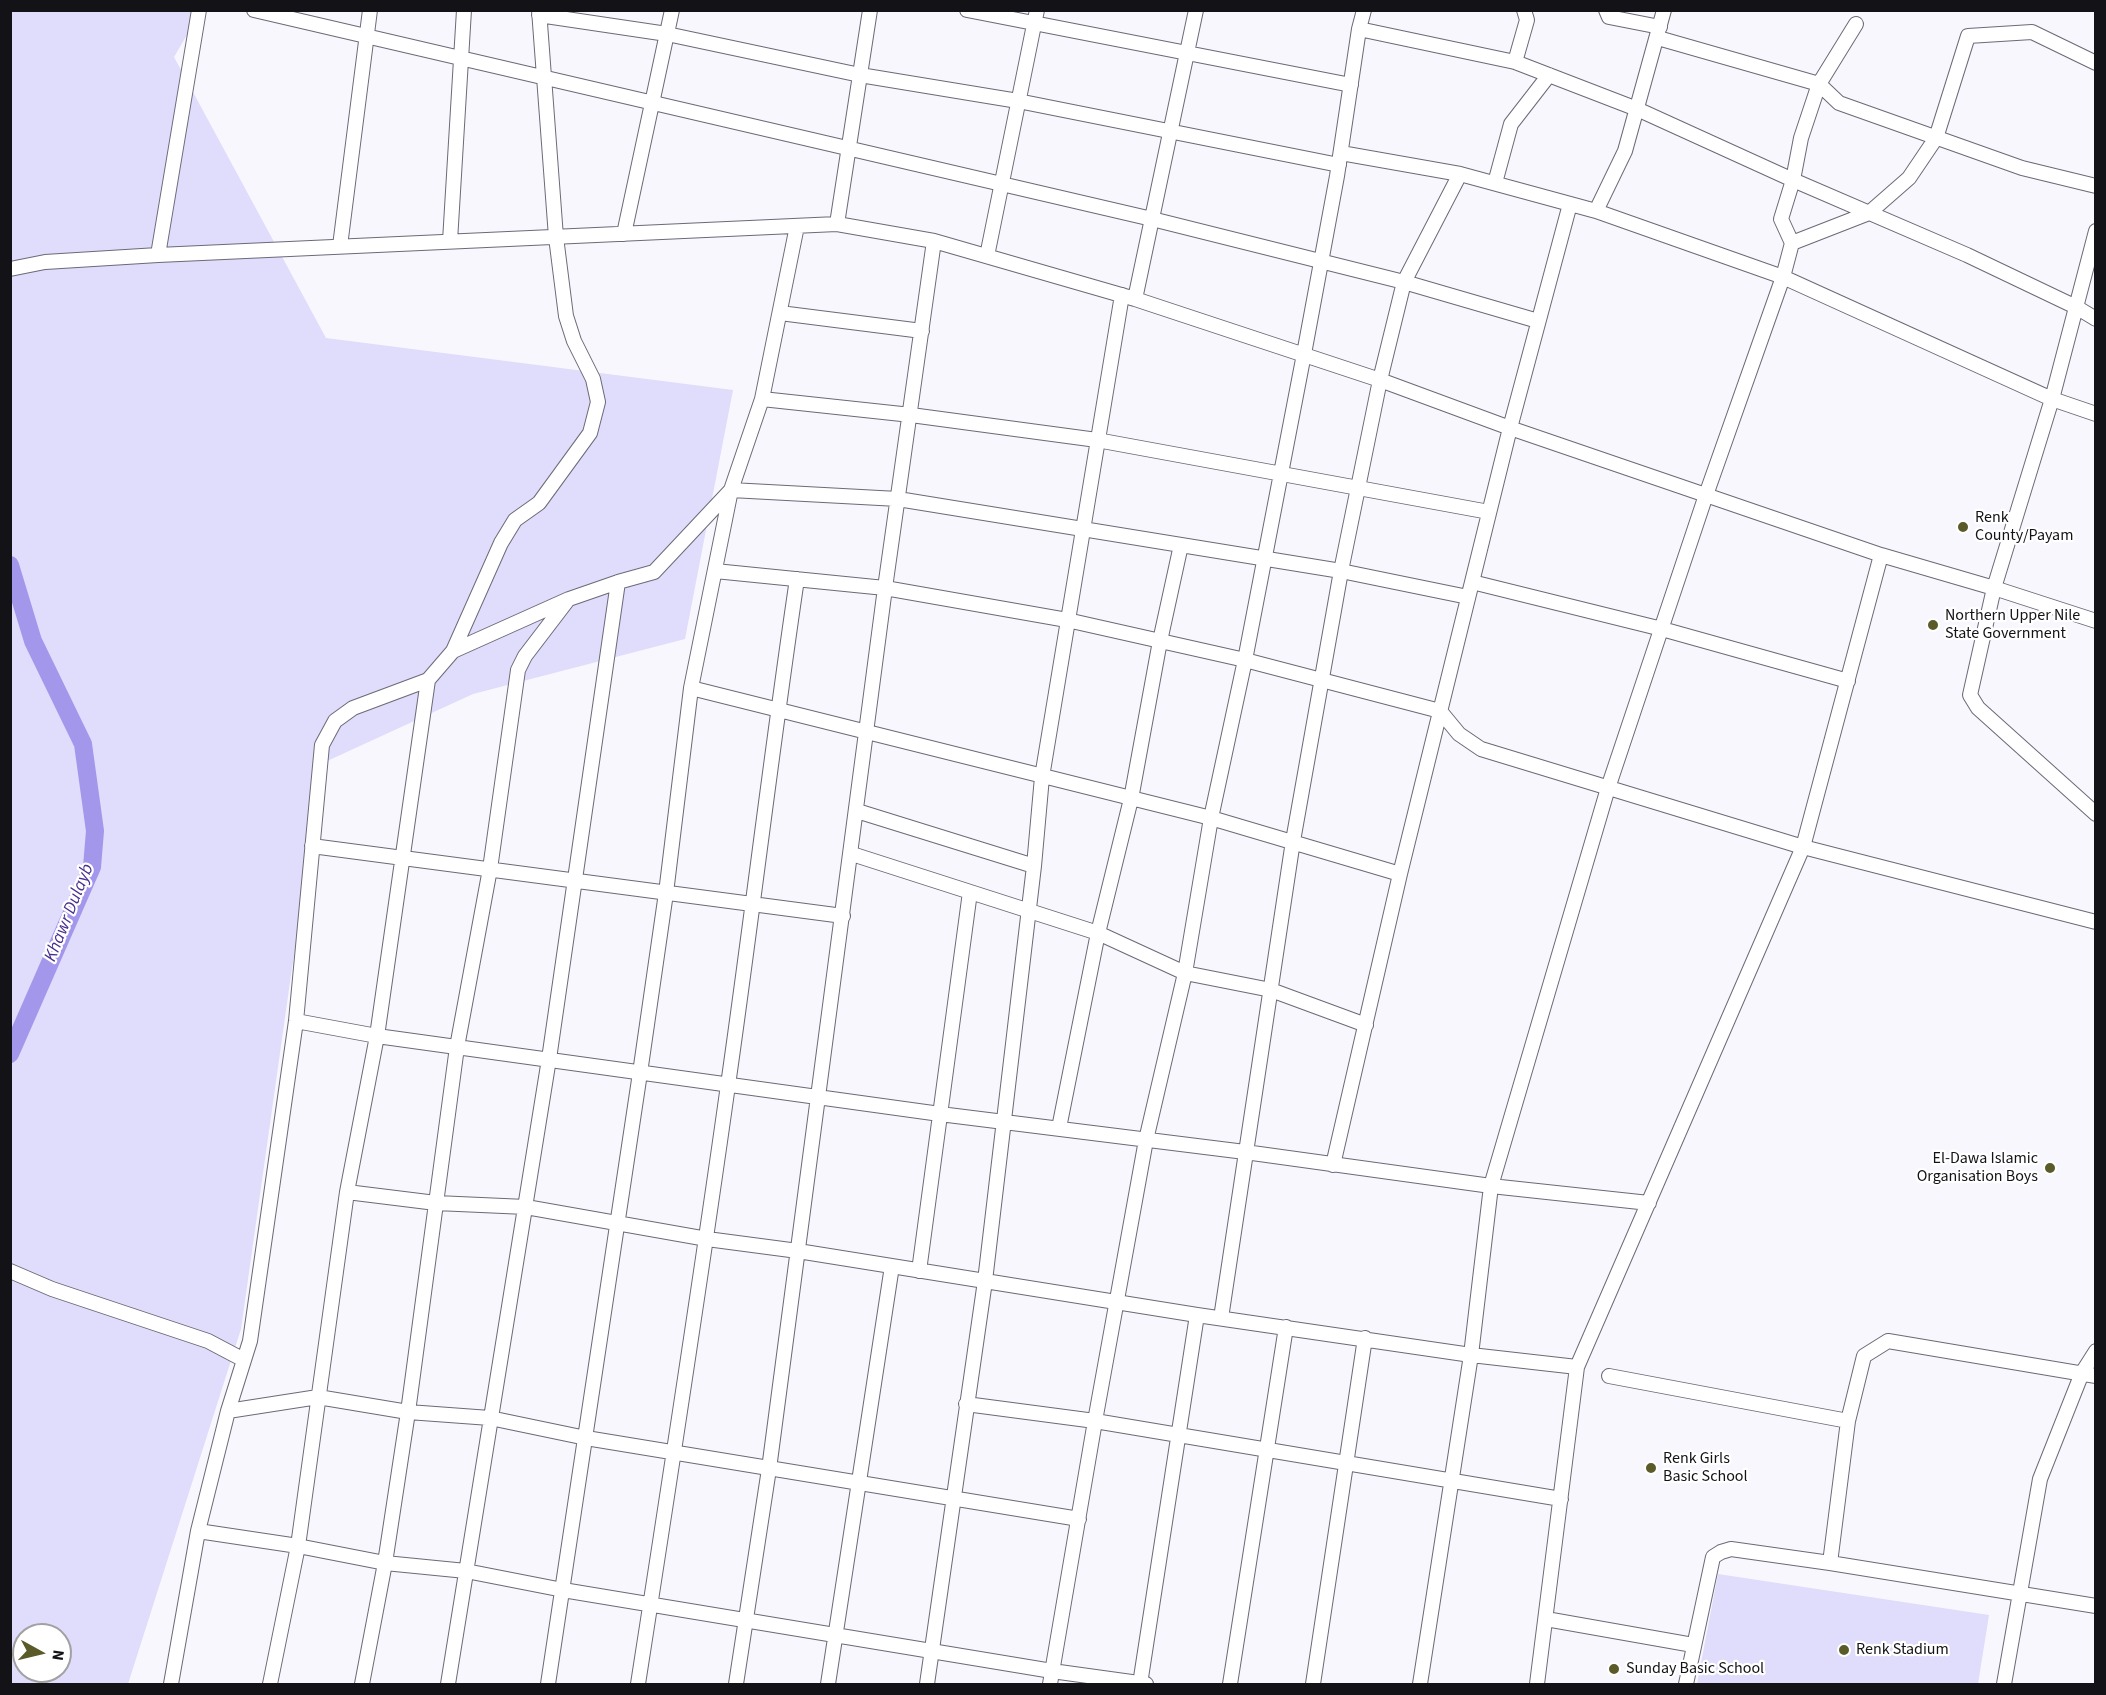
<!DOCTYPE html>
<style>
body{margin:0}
#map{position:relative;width:2106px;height:1695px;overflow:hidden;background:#f8f7fd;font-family:"Source Sans 3",sans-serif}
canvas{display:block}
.frame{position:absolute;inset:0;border:12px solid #131317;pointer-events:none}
.north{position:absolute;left:12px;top:1623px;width:60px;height:60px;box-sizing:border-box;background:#fff;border:2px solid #a1a1a2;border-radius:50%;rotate:98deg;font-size:16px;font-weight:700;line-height:24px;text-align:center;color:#131317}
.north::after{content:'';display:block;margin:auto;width:21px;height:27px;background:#5a5b28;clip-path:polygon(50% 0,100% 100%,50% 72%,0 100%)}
</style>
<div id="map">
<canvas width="2106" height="1695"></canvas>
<div class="frame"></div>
<div class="north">N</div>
</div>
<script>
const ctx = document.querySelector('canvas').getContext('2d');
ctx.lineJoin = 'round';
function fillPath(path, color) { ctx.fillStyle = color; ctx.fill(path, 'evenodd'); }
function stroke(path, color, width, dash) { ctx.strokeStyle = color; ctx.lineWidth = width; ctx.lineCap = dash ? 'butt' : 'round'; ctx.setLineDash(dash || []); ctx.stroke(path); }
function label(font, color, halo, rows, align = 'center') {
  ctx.font = font + ' "Source Sans 3",sans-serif'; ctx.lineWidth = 4.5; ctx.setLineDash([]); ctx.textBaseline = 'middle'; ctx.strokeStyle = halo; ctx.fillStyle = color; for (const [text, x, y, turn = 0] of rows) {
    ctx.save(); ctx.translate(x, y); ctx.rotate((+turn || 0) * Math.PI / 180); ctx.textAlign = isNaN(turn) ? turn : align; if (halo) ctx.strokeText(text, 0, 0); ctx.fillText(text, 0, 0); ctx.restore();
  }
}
const green = new Path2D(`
 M11,11H201L174,57L326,338L733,390L685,639L473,694L325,762L291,975L241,1329L128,1684H11ZM24,1635H60V1671H24Z
 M1718,1574L1989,1615L1978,1684H1697Z`);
const river = new Path2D(`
 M10,565L33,641L83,744L95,831L92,867L10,1054`);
const minor = new Path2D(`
 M254,10L1152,219L1404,282L1538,321
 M967,10L1351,85
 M1606,10L1609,17L1660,27
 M539,15L667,34L860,75L1018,101L1339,165
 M1359,29L1515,62L1637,109L1793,180L1967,255L2076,307L2096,319
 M1658,38L1819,84L1839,103L2022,168L2096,186
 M1515,62L1527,20L1524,10
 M1341,153L1460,174L1596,211L1783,277L2052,399L2096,414
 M1495,183L1511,124L1549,75
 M1596,211L1625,151L1664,10
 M837,224L870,10
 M624,234L672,10
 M450,241L464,10
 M1792,243L1781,219L1793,180L1801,138L1819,84L1856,24
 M340,246L370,10
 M158,255L199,10
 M987,256L1037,10
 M10,269L45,262L158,255L837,224L934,241L1135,299L1380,380L1510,428L1881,555
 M1135,299L1196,10
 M780,313L922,331
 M762,399L911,415L1097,440L1489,512
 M715,571L885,588L1067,620L1245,660L1440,711L1459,734L1481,749L1803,847L2096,922
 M1472,582L1662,629L1848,681
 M2096,621L1994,588L1970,695L1978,708L2096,814
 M453,651L501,543L515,520L539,503L590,433L598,402L593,379L574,341L566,316L556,237L539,10
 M691,688L1211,818L1400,874
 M857,811L1034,866
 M312,846L843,916
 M852,854L1098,933L1185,973L1271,990L1366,1025
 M296,1021L377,1036L940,1114L1245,1152L1491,1186L1649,1203
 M1059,1128L1098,933L1131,799L1160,641L1181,545
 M1333,1165L1400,874L1510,428L1570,204
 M347,1192L436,1203L526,1207L707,1239L798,1251L1197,1315L1471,1355L1577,1367
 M10,1271L52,1289L208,1341L244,1360
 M919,1271L970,892
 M1221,1318L1293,841L1341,571L1380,380L1404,282L1460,174
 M1609,1376L1848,1421L1864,1356L1888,1341L2096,1376
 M966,1404L1095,1421L1561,1499
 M228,1411L318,1397L408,1412L490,1418L586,1438L1079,1519
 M198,1531L298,1546L385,1563L466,1571L563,1590L1052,1671L1146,1684
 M1830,1563L1848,1421
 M1546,1619L1693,1645
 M171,1684L198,1531L228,1411L250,1341L296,1021L322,745L335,721L353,708L428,680
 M270,1684L298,1546L347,1192L377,1036L428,680L453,651L569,599L618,582L654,572L731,490L898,499L1341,571L1468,597
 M362,1684L385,1563L408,1412L457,1047L490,869L518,670L525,656L567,601
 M448,1684L549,1059L618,582
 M548,1684L640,1073L666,893L691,688L731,490L762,399L797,226
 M638,1684C669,1485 700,1285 728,1085C752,917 772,747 797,579
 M736,1684L769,1469L885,588L934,241
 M828,1684L892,1266
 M927,1684L985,1281L1034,866L1042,777L1122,295
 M1050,1684L1095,1421L1146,1140L1185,973L1211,818L1245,660L1304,354L1337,176L1359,29L1364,10
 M1140,1684L1197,1315
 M1230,1684L1286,1327
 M1313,1684L1365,1338
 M1420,1684L1471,1355L1491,1186L1608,788L1706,495L1783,277L1792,243L1869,213L1909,178L1936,138L1968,36L2032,32L2096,63
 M1537,1684L1577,1367L1803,847L1881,555L1994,588L2052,399L2096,231
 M1686,1684L1713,1557L1721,1552L1731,1549L1830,1563L2096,1606
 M2004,1684L2040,1479L2082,1373L2096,1351`);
const markers = [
 [1963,527,6,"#5a5b28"],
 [1933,625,6,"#5a5b28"],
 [2050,1168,6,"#5a5b28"],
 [1651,1468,6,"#5a5b28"],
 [1844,1650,6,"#5a5b28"],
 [1614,1669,6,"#5a5b28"]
];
const poiNames = [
 ["Renk",1975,518],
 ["County/Payam",1975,536],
 ["Northern Upper Nile",1945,616],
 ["State Government",1945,634],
 ["El-Dawa Islamic",2038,1159,"right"],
 ["Organisation Boys",2038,1177,"right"],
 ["Renk Girls",1663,1459],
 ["Basic School",1663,1477],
 ["Renk Stadium",1856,1650],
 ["Sunday Basic School",1626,1669]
];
const waterNames = [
 ["Khawr Dulayb",70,913,-68]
];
fillPath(green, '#dfdcfc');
stroke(river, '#a397eb', 18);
stroke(minor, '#6b6a77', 16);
stroke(minor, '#fff', 14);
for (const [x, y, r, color] of markers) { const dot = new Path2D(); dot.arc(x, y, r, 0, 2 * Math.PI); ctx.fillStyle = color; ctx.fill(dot); stroke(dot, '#fff', 2); }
label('16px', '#131317', '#fff', poiNames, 'left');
label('italic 18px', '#493090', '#fff', waterNames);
</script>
